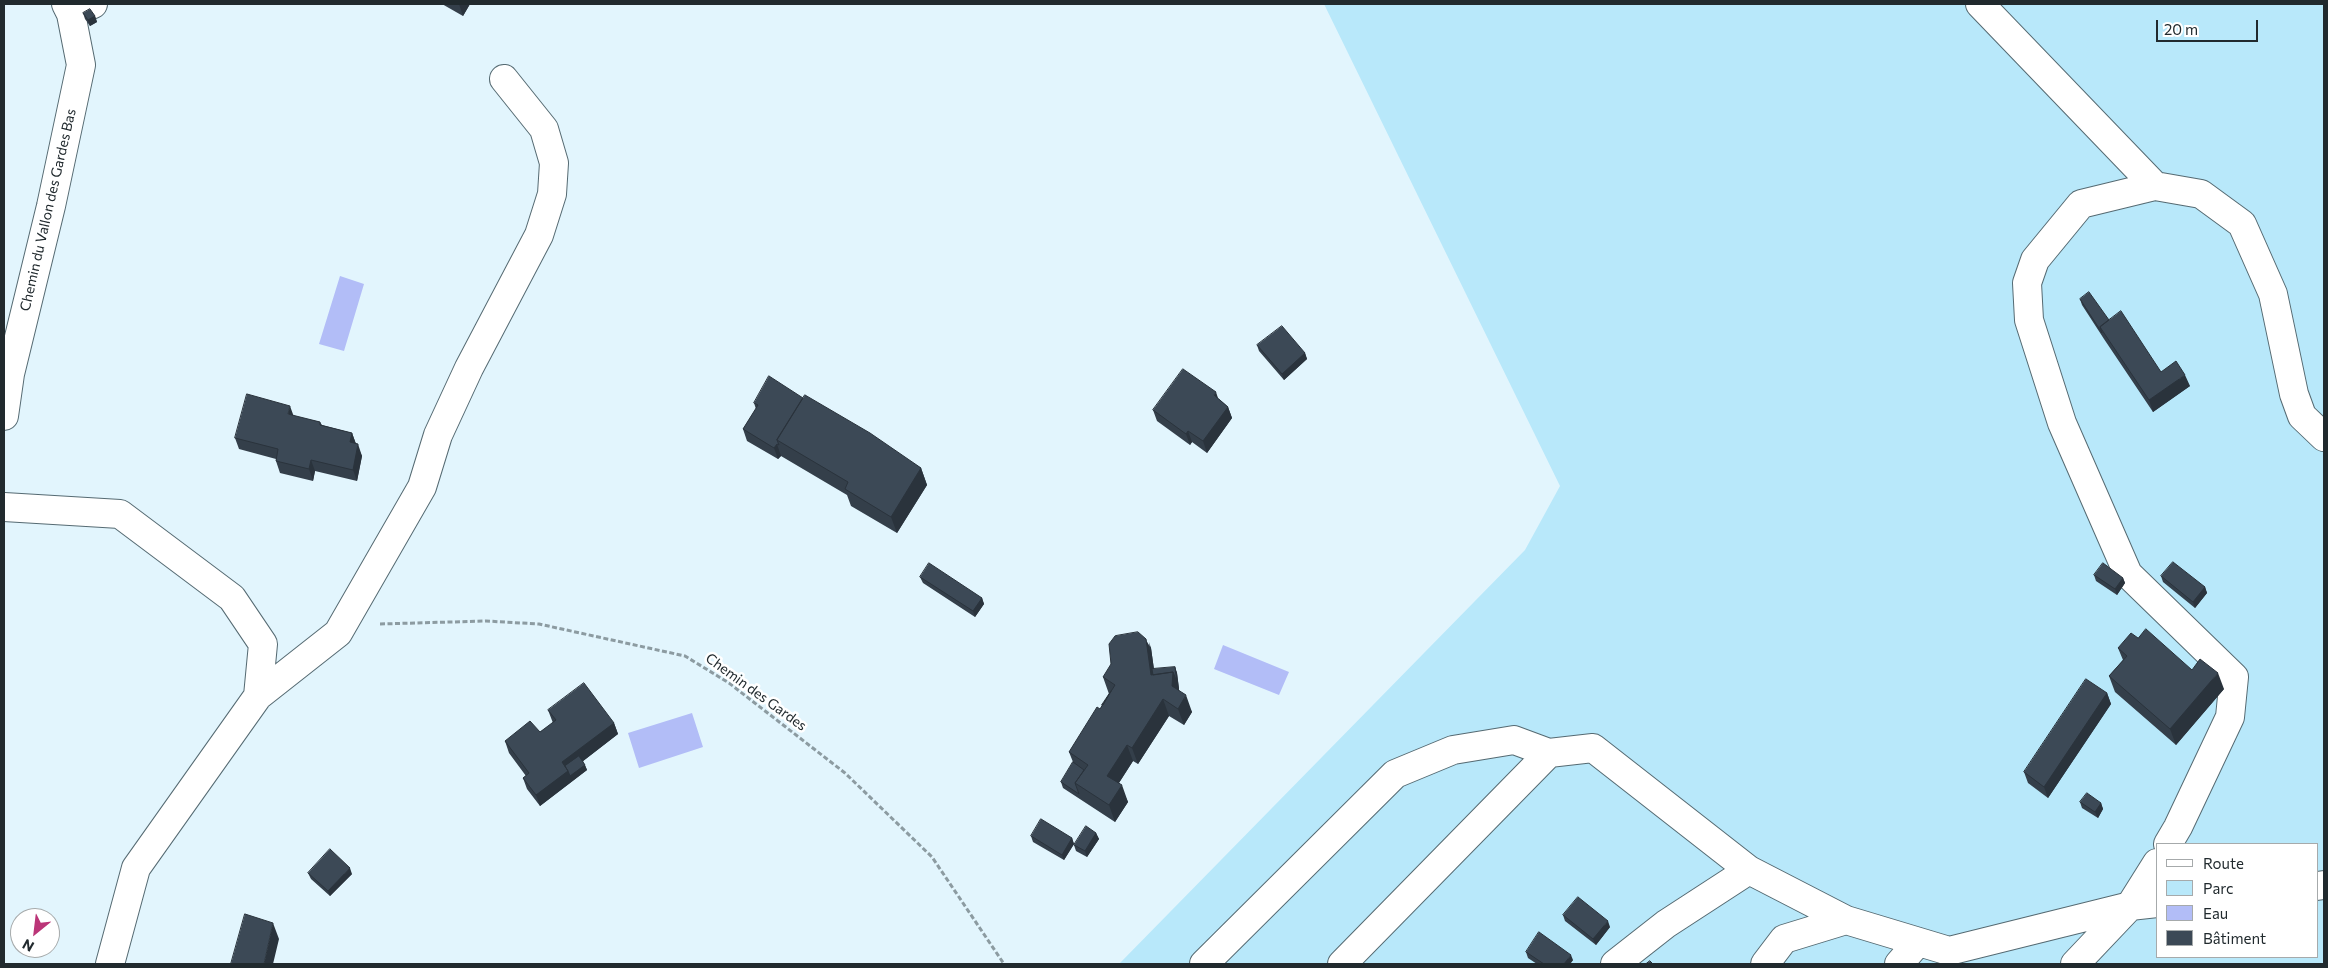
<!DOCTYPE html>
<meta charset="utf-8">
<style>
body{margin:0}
#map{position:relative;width:2328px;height:968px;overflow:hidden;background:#e2f5fd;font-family:Commissioner,sans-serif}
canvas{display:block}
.frame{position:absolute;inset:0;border:5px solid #212a2e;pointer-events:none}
.legend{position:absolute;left:2156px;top:843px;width:162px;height:115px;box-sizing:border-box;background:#fff;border:1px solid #a6aaab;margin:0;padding:6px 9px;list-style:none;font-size:15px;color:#212a2e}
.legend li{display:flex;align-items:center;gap:10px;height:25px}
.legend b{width:25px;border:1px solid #a6aaab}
.north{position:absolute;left:10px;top:908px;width:50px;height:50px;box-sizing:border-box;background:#fff;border:1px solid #a6aaab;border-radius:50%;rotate:209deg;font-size:14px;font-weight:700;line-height:20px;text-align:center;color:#212a2e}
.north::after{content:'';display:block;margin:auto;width:18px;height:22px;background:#bb3578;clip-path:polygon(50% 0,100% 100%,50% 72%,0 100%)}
.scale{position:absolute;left:2156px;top:20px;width:102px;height:22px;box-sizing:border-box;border:2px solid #212a2e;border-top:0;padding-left:6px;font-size:15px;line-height:18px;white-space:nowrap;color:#212a2e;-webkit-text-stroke:4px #fff;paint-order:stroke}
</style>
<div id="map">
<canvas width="2328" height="968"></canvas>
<div class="frame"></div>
<ul class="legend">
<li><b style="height:6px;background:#fff"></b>Route</li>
<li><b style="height:14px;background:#b8e8fa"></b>Parc</li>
<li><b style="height:14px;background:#b2bdf7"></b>Eau</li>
<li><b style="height:14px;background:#3c4956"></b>Bâtiment</li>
</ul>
<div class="north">N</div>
<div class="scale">20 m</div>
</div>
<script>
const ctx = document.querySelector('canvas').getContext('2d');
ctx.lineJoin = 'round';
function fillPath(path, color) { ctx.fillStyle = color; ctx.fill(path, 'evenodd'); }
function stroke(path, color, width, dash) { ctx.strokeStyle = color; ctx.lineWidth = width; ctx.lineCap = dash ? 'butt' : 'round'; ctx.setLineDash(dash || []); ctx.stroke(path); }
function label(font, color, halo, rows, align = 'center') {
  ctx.font = font + ' Commissioner,sans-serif'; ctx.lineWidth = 5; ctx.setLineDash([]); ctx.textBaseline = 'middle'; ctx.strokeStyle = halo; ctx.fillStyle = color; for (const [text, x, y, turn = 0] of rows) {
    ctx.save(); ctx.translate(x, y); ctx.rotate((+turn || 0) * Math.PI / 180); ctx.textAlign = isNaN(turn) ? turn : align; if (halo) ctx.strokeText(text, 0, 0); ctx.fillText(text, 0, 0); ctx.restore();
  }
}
const green = new Path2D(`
 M1324,4H2324V964H1119L1525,550L1560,486ZM2157,844H2317V957H2157Z`);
const water = new Path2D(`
 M340,276L364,284L344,351L319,344Z
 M1223,645L1289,672L1279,695L1214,669Z
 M692,713L703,747L639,768L628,733Z`);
const path = new Path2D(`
 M380,624L486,621L539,624L685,656L729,683L845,773L932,857L1004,964`);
const minor = new Path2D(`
 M1980,4L2155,186
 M71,14L93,4
 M4,416L10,374L51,206L81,65L71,14L66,4
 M4,507L120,514L232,598L263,644L258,696
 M2168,844L2178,827L2230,717L2234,677L2128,574L2062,423L2029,320L2027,283L2035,260L2081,204L2155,186L2201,194L2242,224L2273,294L2294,394L2302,416L2324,437
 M2317,886L2324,885
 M110,964L136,868L258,696L338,633L422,487L438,435L469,368L539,235L552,194L554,163L544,129L504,79
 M1204,964L1395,774L1453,750L1514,740L1549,753L1593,748L1749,870L1846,920L1949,951L2130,906L2157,903
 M1342,964L1549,753
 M1615,964L1666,924L1749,870
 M1765,964L1784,939L1846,920
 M1899,964L1918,942
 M2075,964L2130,906L2157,863`);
const wall = new Path2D(`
 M442,4H470L463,16Z
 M83,13L95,16L97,22L90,26L85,19Z
 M2080,299L2109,320L2161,372L2190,386L2153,412L2104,339L2082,305Z
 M1257,345L1305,353L1307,359L1284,380L1259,351Z
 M804,398L921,468L927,485L897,533L851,506L847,495L781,456L778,459L747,441L743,429L756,409L754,403Z
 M1219,399L1228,407L1232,418L1207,453L1192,442L1190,445L1157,421L1153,410Z
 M294,416L320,422L322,425L352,433L356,444L362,456L357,481L315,471L313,481L280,473L276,461V459L239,449L235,438Z
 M2094,575L2123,578L2125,583L2117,595L2096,581Z
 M2161,576L2205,587L2207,593L2195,608L2163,582Z
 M920,577L982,598L984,604L975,617L923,583Z
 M2138,638L2224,689L2176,745L2115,692L2109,676L2123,660L2118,648Z
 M1147,642L1151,648L1154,669L1175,667L1177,673L1179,690L1192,712L1184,725L1169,716L1138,764L1133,761L1119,783L1128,802L1115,822L1063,788L1061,782L1073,762L1069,752L1100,709L1109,694L1103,677Z
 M2107,693L2111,704L2048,798L2028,783L2024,772Z
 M548,710L614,723L618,734L583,761L587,770L540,806L527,789L523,778L526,776L509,753L505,741L540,732L553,723Z
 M2080,802L2101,803L2103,809L2098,818L2082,808Z
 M1096,833L1099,839L1087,857L1076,851L1074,845Z
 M1031,836L1072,838L1074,844L1064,860L1033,842Z
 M308,873L352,874L330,896L311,879Z
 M1563,915L1610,927L1596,945L1565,921Z
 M1526,952L1573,960L1570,964H1537L1528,958Z`);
const shadedWall = new Path2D(`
 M459,4H470L463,16Z
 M95,16L97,22L90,26L88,20Z
 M1305,353L1307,359L1284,380L1282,374Z
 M2185,375L2190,386L2153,412L2149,400Z
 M1216,392L1220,404L1214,395Z
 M290,406L294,417L288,414Z
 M1228,407L1232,418L1207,453L1203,441Z
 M1188,431L1192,442L1190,445L1186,434Z
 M352,433L356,444L350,442Z
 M358,444L362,456L357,481L353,470Z
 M777,444L781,456L778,459L774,448Z
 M311,460L315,471L313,481L309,469Z
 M921,468L927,485L897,533L891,517Z
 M2123,578L2125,583L2117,595L2115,589Z
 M2205,587L2207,593L2195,608L2193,602Z
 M982,598L984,604L975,617L973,611Z
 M1146,639L1150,650L1149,642L1151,648L1156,685L1151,675Z
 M1175,667L1177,673L1179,688L1178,702L1172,686L1173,672Z
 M2218,673L2224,689L2176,745L2170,729Z
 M2107,693L2111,704L2048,798L2044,787Z
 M1186,695L1192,712L1184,725L1178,709Z
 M1163,699L1169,716L1138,764L1132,748Z
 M614,723L618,734L569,772L585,765L587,770L540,806L536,795L562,762Z
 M1127,745L1133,761L1113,792L1107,776Z
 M1122,785L1128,802L1115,822L1109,805Z
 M2101,803L2103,809L2098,818L2095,812Z
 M1096,833L1099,839L1087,857L1085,851Z
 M1072,838L1074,844L1064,860L1062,855Z
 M350,868L352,874L330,896L328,891Z
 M1608,921L1610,927L1596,945L1593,939Z
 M273,923L279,939L273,964H264Z
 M1571,955L1573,960L1570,964H1564Z`);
const building = new Path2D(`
 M90,9L95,16L88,20L83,13Z
 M2089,292L2109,320L2100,327L2102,333L2080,299Z
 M2121,311L2161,372L2176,361L2185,375L2149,400L2100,327Z
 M1282,326L1305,353L1282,374L1257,345Z
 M1183,369L1216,392L1214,395L1228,407L1203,441L1188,431L1186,434L1153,410Z
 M769,376L803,398L777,440L779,445L777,444L774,448L743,429L758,405L754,403Z
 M247,394L290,406L288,414L320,422V425L352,433L350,442L358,444L353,470L311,460L309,469L276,461L278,449L235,438Z
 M805,395L870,433L921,468L891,517L845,489L848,482L777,440Z
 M2173,562L2205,587L2193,602L2161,576Z
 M929,563L982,598L973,611L920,577Z
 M2103,563L2123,578L2115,589L2094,575Z
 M2146,629L2192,670L2200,659L2218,673L2170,729L2109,676L2127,656L2118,648L2131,633L2138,638Z
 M1138,632L1146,639L1151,675L1173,672L1172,686L1186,695L1178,709L1163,699L1132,748L1127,745L1107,776L1122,785L1109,805L1075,783L1088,765L1069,752L1097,707L1100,709L1115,685L1103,677L1111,664L1109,644L1115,636Z
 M1175,667L1177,682L1173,672L1153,675L1152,669Z
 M2086,679L2107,693L2044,787L2024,772Z
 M584,683L614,723L562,762L568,771L536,795L523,778L529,773L505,741L530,721L540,732L556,720L548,710Z
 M1111,691L1103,705H1102Z
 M579,756L585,765L570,776L568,771L565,766Z
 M1073,762L1084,770L1075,783L1079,794L1061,782Z
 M2087,793L2101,803L2095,812L2080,802Z
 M1041,819L1072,838L1062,855L1031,836Z
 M1086,826L1096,833L1085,851L1074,845Z
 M330,849L350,868L328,891L308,873Z
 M1578,897L1608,921L1593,939L1563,915Z
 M245,914L273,923L264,964H231Z
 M1539,932L1571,955L1564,964H1544L1526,952Z
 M1650,961L1653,964H1646Z`);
const streetNames = [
 ["Chemin du Vallon des Gardes Bas",48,210,-77],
 ["Chemin des Gardes",756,692,36]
];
fillPath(green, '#b8e8fa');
fillPath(water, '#b2bdf7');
stroke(minor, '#556a72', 30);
stroke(path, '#8c9ba1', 3, [5, 2.5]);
stroke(minor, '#fff', 28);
fillPath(wall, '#343f4a');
fillPath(shadedWall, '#2a333c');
fillPath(building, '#3c4956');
stroke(building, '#2a333c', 1);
label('14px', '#212a2e', '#fff', streetNames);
</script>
